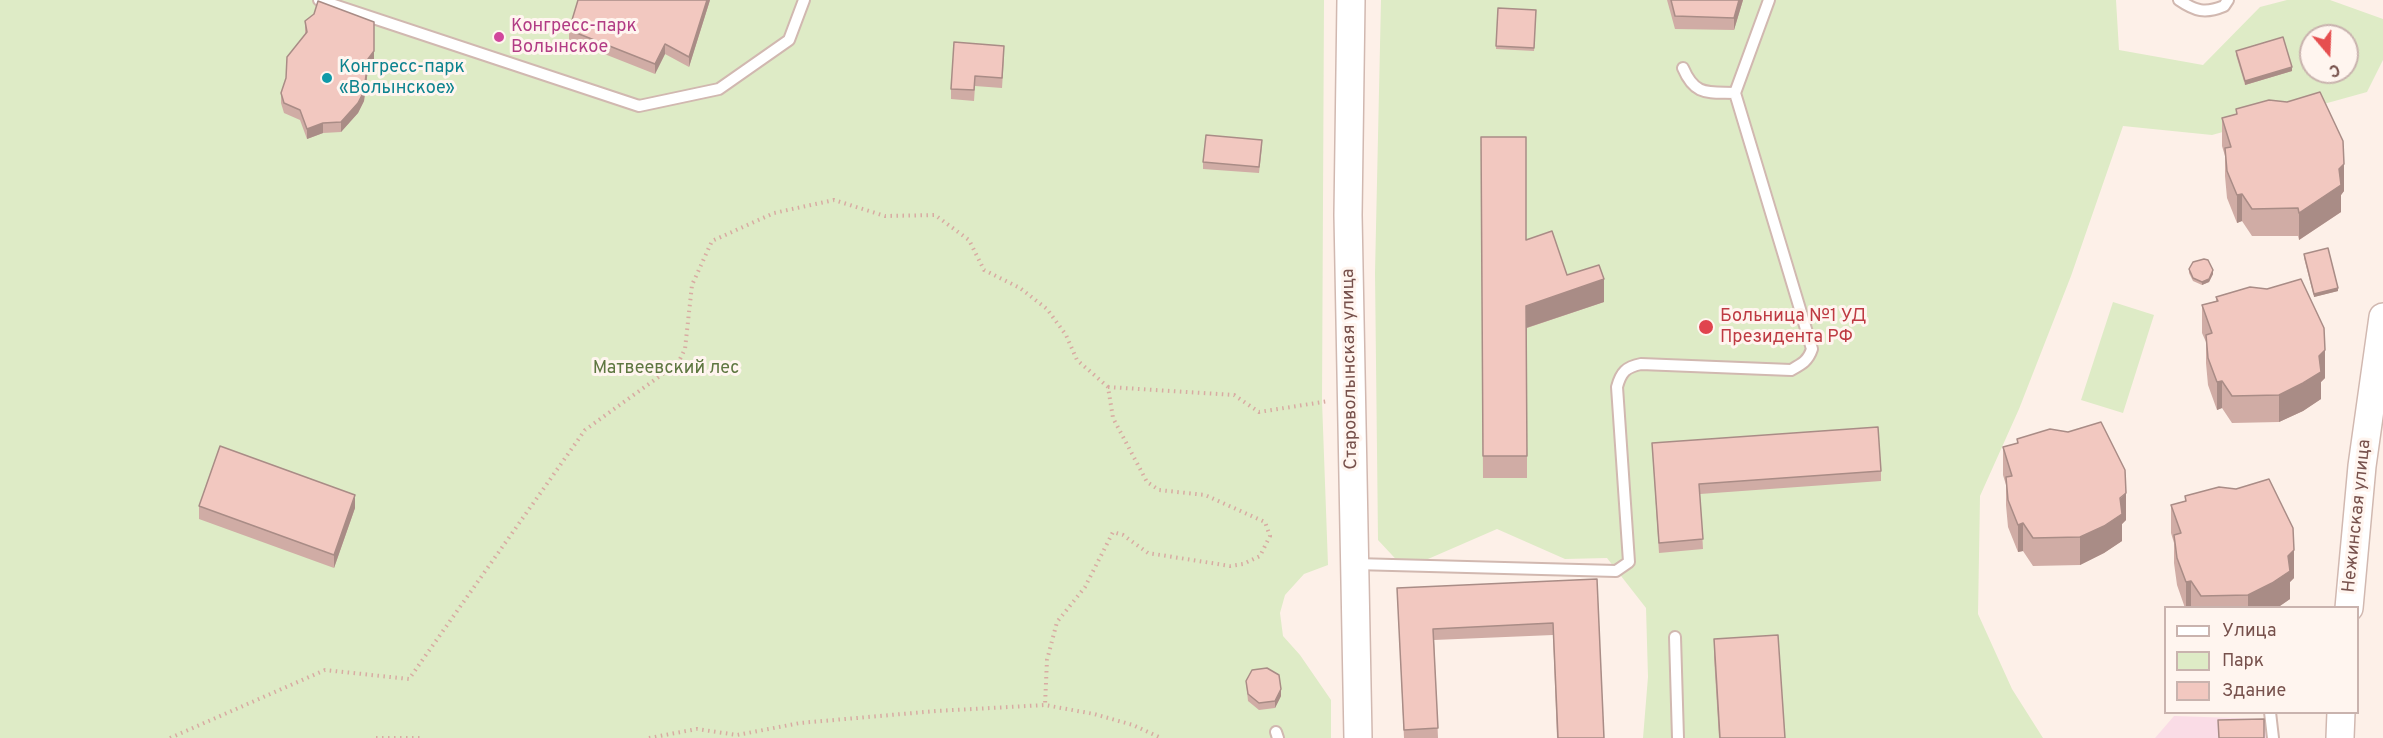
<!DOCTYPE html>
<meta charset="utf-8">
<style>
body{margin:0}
#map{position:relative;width:2383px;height:738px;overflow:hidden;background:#fdf0e8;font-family:Overpass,sans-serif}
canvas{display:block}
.legend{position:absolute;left:2164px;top:606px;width:195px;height:108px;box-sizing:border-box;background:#fff5ef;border:2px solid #c9b3ae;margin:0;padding:8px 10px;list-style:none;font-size:18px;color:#77514c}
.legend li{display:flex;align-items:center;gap:12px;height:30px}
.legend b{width:30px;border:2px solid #c9b3ae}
.north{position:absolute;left:2299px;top:24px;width:60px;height:60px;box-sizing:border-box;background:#fff5ef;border:2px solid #c9b3ae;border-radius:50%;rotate:161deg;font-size:16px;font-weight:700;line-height:24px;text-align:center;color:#77514c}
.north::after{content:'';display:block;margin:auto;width:21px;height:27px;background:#e64e4f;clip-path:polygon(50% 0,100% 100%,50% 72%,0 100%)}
</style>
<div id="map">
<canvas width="2383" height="738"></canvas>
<ul class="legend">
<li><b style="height:8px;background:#fff"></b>Улица</li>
<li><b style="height:16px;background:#deebc6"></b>Парк</li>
<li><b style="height:16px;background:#f2c8c0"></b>Здание</li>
</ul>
<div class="north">С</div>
</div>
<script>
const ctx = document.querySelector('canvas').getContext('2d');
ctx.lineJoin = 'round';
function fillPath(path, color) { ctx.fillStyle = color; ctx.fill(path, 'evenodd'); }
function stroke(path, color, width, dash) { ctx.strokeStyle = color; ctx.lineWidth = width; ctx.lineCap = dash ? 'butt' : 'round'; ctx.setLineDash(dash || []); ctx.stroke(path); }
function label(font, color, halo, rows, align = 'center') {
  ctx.font = font + ' Overpass,sans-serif'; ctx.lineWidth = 6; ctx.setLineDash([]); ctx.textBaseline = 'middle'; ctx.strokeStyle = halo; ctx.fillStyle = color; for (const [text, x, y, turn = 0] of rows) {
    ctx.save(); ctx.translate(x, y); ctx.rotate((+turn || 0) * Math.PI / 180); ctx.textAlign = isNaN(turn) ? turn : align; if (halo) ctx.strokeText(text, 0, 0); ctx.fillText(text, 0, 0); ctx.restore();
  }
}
const medical = new Path2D(`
 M2174,716L2264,719L2267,738H2155Z`);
const green = new Path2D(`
 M0,0H1324L1322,401L1328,565L1304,574L1285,595L1280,613L1283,636L1300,655L1331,700V738H0Z
 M1381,0H2116L2119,50L2203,65L2260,7L2287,0H2330L2383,19V60L2367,92L2212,135L2123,126L2071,276L2019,409L1980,496L1978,614L2012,689L2043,738H1643L1648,677L1646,608L1607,558L1565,559L1497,529L1405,569L1378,540L1375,273ZM2311,36H2347V72H2311Z
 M2113,302L2154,315L2123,413L2081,400Z`);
const path = new Path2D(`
 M1108,387L1234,395L1259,412L1329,401
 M170,738L325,670L409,679L585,430L678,363L685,349L692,285L712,241L774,213L834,200L885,216L935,215L969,240L984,270L1020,288L1047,309L1066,335L1077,360L1108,387L1113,418L1147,482L1159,490L1205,495L1265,522L1270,536L1260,556L1243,564L1230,566L1148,553L1123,535L1113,532L1085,587L1057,622L1047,660L1045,705
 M376,738H420
 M649,738L697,729L737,735L800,723L936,711L1045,705L1094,714L1133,725L1161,738`);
const service = new Path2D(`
 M319,0L639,106L719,89L789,40L804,0
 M2179,0C2195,11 2205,14 2224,6L2228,0
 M1683,68C1695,96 1707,92 1735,93
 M1355,564L1616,571L1629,562L1617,387C1621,372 1626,367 1641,364L1791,370C1802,364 1808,361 1812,349L1735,93L1769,0
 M1675,637L1678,738
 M2270,712L2273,738
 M1276,732L1278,738`);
const tertiary = new Path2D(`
 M1351,0L1348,215L1358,738
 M2349,608L2362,466L2383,317
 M2340,738L2341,712`);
const wall = new Path2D(`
 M578,0H710L689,67L665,54L655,74L569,40V30Z
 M1667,0H1743L1734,30L1675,29Z
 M1498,8L1536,10L1534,51L1496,49Z
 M305,21L374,22V61L368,69L364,101L358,113L341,132L323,133L307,139L300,120L284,113L281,103V93L305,34Z
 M2236,51L2292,71L2245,85L2236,55Z
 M1004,56L1002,88L975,86L974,101L951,99V89Z
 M2236,109L2344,191L2341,195V212L2299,240L2298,236H2252L2242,221L2237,223L2227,198L2225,176V156L2222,146V118L2236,114Z
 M1481,137L1526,240L1567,275L1604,302L1527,328V478H1483Z
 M1262,146L1259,173L1203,169V162Z
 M2304,254L2338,291L2314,297L2304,258Z
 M2189,269L2213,274L2209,282L2202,285L2193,281L2189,273Z
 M2216,297L2325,378L2321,382V399L2303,411L2279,422L2232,423L2222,408L2217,410L2208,385L2206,363V342L2202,333V305L2216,301Z
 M2017,439L2126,520L2122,524V541L2104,553L2080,565L2033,566L2023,551L2018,552L2008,527L2006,505V485L2003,475V447L2017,443Z
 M1652,443L1881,471V481L1700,494L1703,549L1659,553Z
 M2185,496L2294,578L2290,582V599L2277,608H2185L2177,585L2174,563V543L2171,533V505L2185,501Z
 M199,506L355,508L334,568L199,519Z
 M1597,579L1604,738H1557L1553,635L1434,640L1438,738H1404L1397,588Z
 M1714,639L1785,738H1719L1714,657Z
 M1246,681L1281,696L1275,708L1259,710L1248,701Z`);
const shadedWall = new Path2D(`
 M707,0H710L689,67V57Z
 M1739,0H1743L1734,30V18Z
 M665,44V54L655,74V64Z
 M374,51V61L368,69L364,101L358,113L341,132V122L368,59Z
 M2292,67V71L2245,85V81Z
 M323,123V133L307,139V129Z
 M2344,164V191L2341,195V212L2299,240V213Z
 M2242,194V221L2237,223V195Z
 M2213,270V274L2209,282L2202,285V282Z
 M1604,279V302L1526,328V306Z
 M2338,288V291L2314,297V294Z
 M2325,350V378L2321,382V399L2303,411L2279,422V395Z
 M2222,381V408L2217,410V382Z
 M2126,493V520L2122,524V541L2104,553L2080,565V537Z
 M355,495V508L334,568V555Z
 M2023,523V551L2018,552V525Z
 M2294,550V578L2290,582V599L2277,608H2248V595Z
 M2191,581V608H2186V582Z
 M1281,689V696L1275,708V701Z`);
const building = new Path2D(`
 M578,0H707L689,57L665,44L655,64L569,30Z
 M1671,0H1739L1734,18L1675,16Z
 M318,1L374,22V51L368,59L364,91L358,103L341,122L323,123L307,129L300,110L284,103L281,93L286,78L287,57L307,32L305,21L314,14Z
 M1498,8L1536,10L1534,48L1496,46Z
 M2283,37L2292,67L2245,81L2236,51Z
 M954,42L1004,46L1002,78L975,76L974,90L951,89Z
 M2320,92L2343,141L2344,164L2339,169L2341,185L2299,213L2298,208L2252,209L2242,194L2237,195L2227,171L2225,148L2231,147L2222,118L2237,114L2236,109L2269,100L2287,102Z
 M1206,135L1262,140L1259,167L1203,162Z
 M1481,137H1526V240L1552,231L1567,275L1599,265L1604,279L1526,306L1527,456H1483Z
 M2328,248L2338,288L2314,294L2304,254Z
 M2204,259L2208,260L2213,270L2209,279L2202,282L2193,278L2189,269L2193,262Z
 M2301,279L2324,328L2325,350L2319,356L2321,372L2303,383L2279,395L2232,396L2222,381L2217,382L2208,358L2206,335L2212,333L2202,305L2218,301L2216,297L2250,287L2267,289Z
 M2101,422L2125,470L2126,493L2120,498L2122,514L2104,526L2080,537L2033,538L2023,523L2018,525L2008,500L2006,477L2012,476L2003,447L2018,443L2017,439L2050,429L2068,432Z
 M1878,427L1881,471L1699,484L1703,539L1659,543L1652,443Z
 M220,446L355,495L334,555L199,506Z
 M2269,479L2293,528L2294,550L2288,556L2290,571L2272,583L2248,595L2201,596L2191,581L2186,582L2177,558L2174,535L2181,533L2171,505L2186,501L2185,496L2219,487L2236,489Z
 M1597,579L1604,738H1558L1553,623L1433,629L1438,728L1404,730L1397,588Z
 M1778,635L1785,738H1720L1714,639Z
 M1267,668L1279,675L1281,689L1275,701L1259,703L1248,694L1246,681L1252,670Z
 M2264,719V738H2219L2218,720Z`);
const markers = [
 [499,37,6,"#d1479c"],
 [327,78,6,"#0f9aa8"],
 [1706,327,8,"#e0444e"]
];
const hotelNames = [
 ["Конгресс-парк",511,27],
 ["Волынское",511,48]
];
const cultureNames = [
 ["Конгресс-парк",339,68],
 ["«Волынское»",339,89]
];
const healthNames = [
 ["Больница №1 УД",1720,317],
 ["Президента РФ",1720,338]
];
const parkNames = [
 ["Матвеевский лес",666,369]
];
const streetNames = [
 ["Староволынская улица",1351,369,-91],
 ["Нежинская улица",2358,516,-84]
];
fillPath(medical, '#fadce6');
fillPath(green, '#deebc6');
stroke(service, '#d1b8b0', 14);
stroke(tertiary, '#d1b8b0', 30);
stroke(path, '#d8aba2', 4, [1.5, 4.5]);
stroke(service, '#fff', 10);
stroke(tertiary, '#fff', 27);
fillPath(wall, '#d0aca5');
fillPath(shadedWall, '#a98c86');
fillPath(building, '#f2c8c0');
stroke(building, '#a98c86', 1.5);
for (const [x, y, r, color] of markers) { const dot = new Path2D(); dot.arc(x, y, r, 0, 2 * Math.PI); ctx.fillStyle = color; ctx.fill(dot); stroke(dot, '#fff5ef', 2); }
label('18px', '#b23c85', '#fff5ef', hotelNames, 'left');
label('18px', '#0d838f', '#fff5ef', cultureNames, 'left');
label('18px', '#be3a42', '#fff5ef', healthNames, 'left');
label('18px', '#5e7741', '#fff5ef', parkNames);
label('18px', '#77514c', '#fff5ef', streetNames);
</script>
